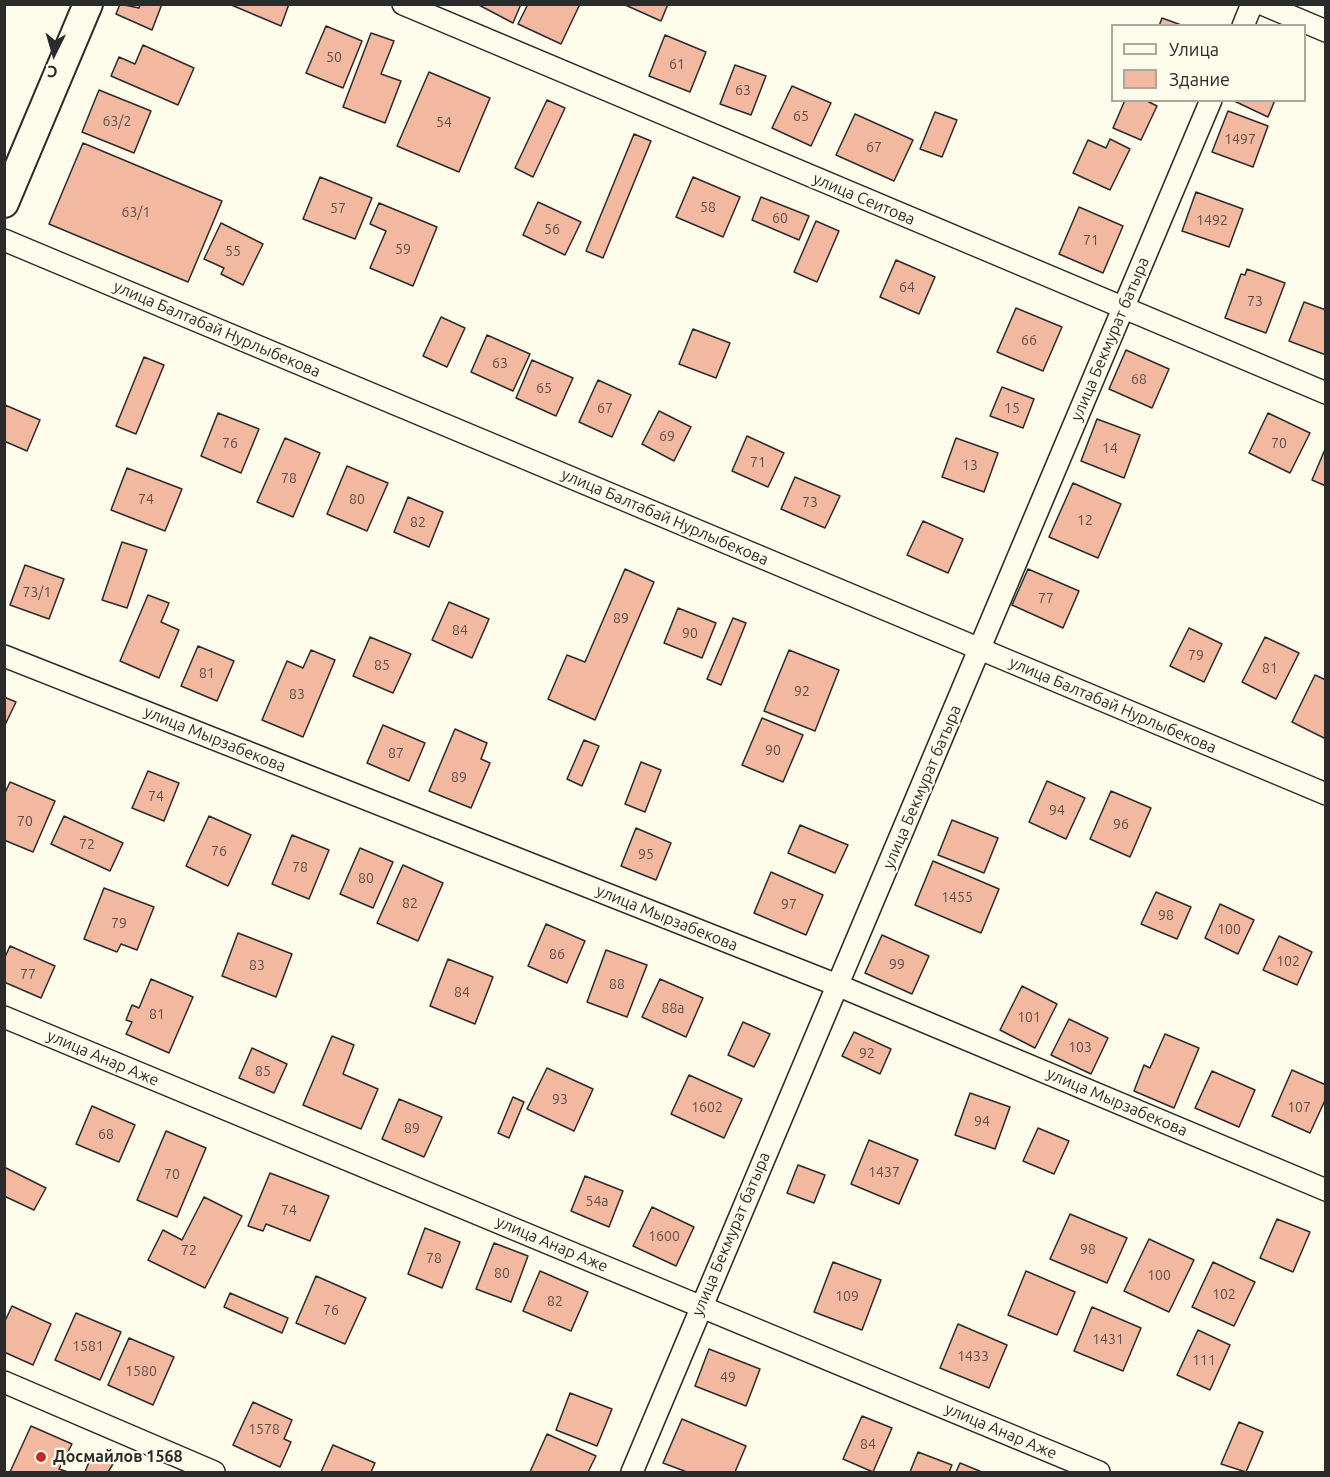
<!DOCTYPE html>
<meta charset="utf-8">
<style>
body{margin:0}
#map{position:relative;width:1330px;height:1477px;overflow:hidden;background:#fdfbea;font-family:Ubuntu,sans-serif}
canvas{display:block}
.frame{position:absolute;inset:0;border:6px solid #2b2b2b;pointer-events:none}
.legend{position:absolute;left:1111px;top:24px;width:195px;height:78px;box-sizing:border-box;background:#fdfbea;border:2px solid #a9a89e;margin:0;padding:8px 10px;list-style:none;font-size:18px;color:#2b2b2b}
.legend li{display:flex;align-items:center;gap:12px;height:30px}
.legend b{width:30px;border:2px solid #a9a89e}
.north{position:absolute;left:24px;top:24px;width:60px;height:60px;-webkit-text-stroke:4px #fdfbea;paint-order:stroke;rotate:185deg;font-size:16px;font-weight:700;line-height:24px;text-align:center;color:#2b2b2b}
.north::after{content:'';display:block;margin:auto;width:21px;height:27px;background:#2b2b2b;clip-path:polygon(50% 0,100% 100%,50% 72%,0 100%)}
</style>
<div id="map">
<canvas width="1330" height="1477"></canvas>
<div class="frame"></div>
<ul class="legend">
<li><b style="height:8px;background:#fdfbea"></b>Улица</li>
<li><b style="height:16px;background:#f2b8a0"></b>Здание</li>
</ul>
<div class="north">С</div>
</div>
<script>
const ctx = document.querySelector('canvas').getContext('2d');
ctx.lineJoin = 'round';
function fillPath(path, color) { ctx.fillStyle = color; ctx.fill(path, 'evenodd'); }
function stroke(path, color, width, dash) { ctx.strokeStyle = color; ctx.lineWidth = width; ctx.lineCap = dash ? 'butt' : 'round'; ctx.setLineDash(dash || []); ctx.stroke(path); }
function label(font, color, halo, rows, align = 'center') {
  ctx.font = font + ' Ubuntu,sans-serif'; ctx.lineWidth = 4.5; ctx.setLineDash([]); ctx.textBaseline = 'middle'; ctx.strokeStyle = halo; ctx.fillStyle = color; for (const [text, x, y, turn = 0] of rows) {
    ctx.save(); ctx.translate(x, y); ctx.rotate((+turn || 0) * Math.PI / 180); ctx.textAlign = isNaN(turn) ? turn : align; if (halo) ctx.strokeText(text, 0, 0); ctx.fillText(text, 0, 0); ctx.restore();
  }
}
const building = new Path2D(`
 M120,4L139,8L140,4H162L152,30L116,14Z
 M229,4H289L281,26Z
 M477,4H521L513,23Z
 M528,4H580L561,44L518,24Z
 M623,4H668L661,21Z
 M1162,18L1184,26H1159Z
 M326,26L362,41L343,88L306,73Z
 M371,33L394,41L381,74L401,81L385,123L343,107Z
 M665,35L706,52L690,92L649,76Z
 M143,45L194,68L178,105L111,76L119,57L135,64Z
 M735,65L766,76L751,115L720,104Z
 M429,72L490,98L459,172L397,146Z
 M792,86L831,103L811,146L772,128Z
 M99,90L151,111L134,153L82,132Z
 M547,100L565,108L533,177L515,168Z
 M1125,100H1145L1157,106L1141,140L1113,128Z
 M1232,100H1275L1268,117Z
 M1228,111L1268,126L1253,167L1212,152Z
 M935,112L957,120L942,157L920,149Z
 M855,114L913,140L894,181L836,155Z
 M634,134L651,141L603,258L586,251Z
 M1110,139L1130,149L1110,190L1073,173L1088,140L1106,148Z
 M83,143L222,201L188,282L49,224Z
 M320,177L372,198L355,239L303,219Z
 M693,177L740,197L723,237L676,217Z
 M1196,192L1243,209L1229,247L1182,231Z
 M761,197L809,216L799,240L752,220Z
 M538,202L581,222L565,255L523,235Z
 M379,203L437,227L413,286L370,268L386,231L370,224Z
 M1079,207L1123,226L1103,273L1059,254Z
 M816,221L839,231L817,282L794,272Z
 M221,223L263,244L243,285L221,274L224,268L204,259Z
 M896,260L935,277L919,314L880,297Z
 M1247,269L1285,283L1266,333L1225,318L1241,274L1245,275Z
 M1304,302L1326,310V355L1289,341Z
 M1016,308L1062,327L1043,371L997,352Z
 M441,317L465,328L447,367L423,356Z
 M693,329L730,343L716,378L679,364Z
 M487,335L530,354L513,391L471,372Z
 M1126,350L1169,369L1152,408L1109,389Z
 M144,357L164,365L136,434L116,426Z
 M532,360L573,378L556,416L516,398Z
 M598,380L631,395L612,437L579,422Z
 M1002,387L1034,399L1023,428L990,416Z
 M5,405L40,420L27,451L4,441Z
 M659,411L691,427L674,461L642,444Z
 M218,413L259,429L241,473L201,456Z
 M1268,413L1310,433L1290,473L1249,453Z
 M1097,419L1140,435L1124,478L1081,461Z
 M747,436L784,453L768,487L732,471Z
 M285,438L320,453L293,517L257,502Z
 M956,438L998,453L984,492L942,477Z
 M1326,447V486L1312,480Z
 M347,466L388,483L367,531L327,514Z
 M127,468L182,489L165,531L111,510Z
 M795,477L840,496L825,528L781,509Z
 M1073,483L1121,504L1098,558L1049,537Z
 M408,497L443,512L429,547L394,532Z
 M923,521L963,539L948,573L907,555Z
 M122,542L147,550L127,608L102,600Z
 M25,565L64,579L49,619L10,605Z
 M625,569L654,582L595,720L548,699L567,655L585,662Z
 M1028,569L1079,591L1063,628L1012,605Z
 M148,595L169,603L161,622L179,630L159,678L120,661Z
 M449,602L489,619L472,658L432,640Z
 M678,608L716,623L702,658L664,643Z
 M733,618L746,623L721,685L707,679Z
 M1189,628L1222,644L1204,682L1170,666Z
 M370,637L411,654L393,693L353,676Z
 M1265,637L1299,653L1276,699L1242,682Z
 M198,646L234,661L217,701L181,686Z
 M311,650L335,660L303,737L262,720L287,661L303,668Z
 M789,650L839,670L815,731L764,711Z
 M1315,675L1326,680V739L1292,722Z
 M4,697L16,702L4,727Z
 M762,718L803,735L783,782L742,765Z
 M383,725L425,743L409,781L367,763Z
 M455,729L487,743L481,759L490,763L471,808L429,791Z
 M584,740L599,746L582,786L567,779Z
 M641,762L661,770L645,812L625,804Z
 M148,771L179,783L164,821L132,808Z
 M1047,781L1085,798L1066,839L1029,822Z
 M10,782L55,801L33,852L4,840V795Z
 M1111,791L1151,808L1130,857L1090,839Z
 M64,816L123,843L110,871L51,844Z
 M209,816L251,835L228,886L186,866Z
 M952,820L998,838L984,873L938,855Z
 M800,825L848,845L835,873L788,853Z
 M636,828L671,843L656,880L621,866Z
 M292,835L329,850L309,899L272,884Z
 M360,848L393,862L373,908L340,894Z
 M933,861L999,889L981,933L915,905Z
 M403,865L443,883L418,941L377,923Z
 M771,872L823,895L806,935L754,913Z
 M104,888L154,907L137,950L121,944L117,952L84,939Z
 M1156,892L1191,907L1177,939L1141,924Z
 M1220,904L1254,920L1238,954L1205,938Z
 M546,924L585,941L567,983L528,966Z
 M238,933L292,954L276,997L222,976Z
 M882,935L929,956L912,994L865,973Z
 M1279,936L1312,952L1297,985L1263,970Z
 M10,946L55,966L41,998L4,982V959Z
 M606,950L647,965L627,1017L587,1002Z
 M448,959L493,977L475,1024L430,1006Z
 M151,979L193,997L169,1053L126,1034L132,1022L126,1020L132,1005L139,1008Z
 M660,979L703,998L686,1037L642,1017Z
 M1022,986L1057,1004L1035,1048L1000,1030Z
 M1069,1019L1108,1038L1091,1074L1051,1055Z
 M743,1022L770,1034L754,1067L728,1055Z
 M854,1032L891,1049L880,1074L842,1056Z
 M1165,1034L1199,1048L1174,1108L1134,1091L1144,1065L1150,1068Z
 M332,1036L354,1045L343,1074L378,1089L361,1129L303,1105Z
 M252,1048L287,1064L274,1093L239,1078Z
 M547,1068L593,1089L574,1131L527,1109Z
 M1292,1070L1326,1085V1098L1310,1133L1272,1116Z
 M1212,1071L1255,1090L1239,1127L1195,1108Z
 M689,1075L742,1099L724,1138L671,1114Z
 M970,1093L1010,1107L995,1149L955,1135Z
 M513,1097L524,1102L509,1138L498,1133Z
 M399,1099L442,1117L424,1157L382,1139Z
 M92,1106L135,1125L119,1162L76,1144Z
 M1038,1128L1069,1141L1054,1174L1023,1161Z
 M166,1131L206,1148L177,1217L137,1200Z
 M869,1140L918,1160L899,1204L851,1184Z
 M798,1165L825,1175L814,1203L787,1193Z
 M4,1167L46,1188L34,1210L4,1196Z
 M270,1173L329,1196L310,1241L266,1224L263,1231L248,1226Z
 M585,1176L623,1191L609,1227L571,1211Z
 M204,1197L242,1216L205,1288L148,1260L163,1230L182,1240Z
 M652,1207L694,1227L676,1266L633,1246Z
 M1070,1214L1127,1238L1107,1283L1050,1259Z
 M1277,1219L1310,1232L1293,1272L1260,1258Z
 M425,1228L460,1242L442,1288L408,1274Z
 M1149,1239L1194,1260L1169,1312L1124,1291Z
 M494,1243L528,1256L511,1302L476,1289Z
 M833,1262L881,1280L862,1330L814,1312Z
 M1213,1262L1255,1282L1234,1326L1192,1307Z
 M540,1271L588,1292L571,1331L523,1311Z
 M1026,1271L1075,1292L1057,1335L1008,1315Z
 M316,1276L366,1298L345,1344L296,1323Z
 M230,1293L288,1318L282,1333L224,1307Z
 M12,1306L51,1324L33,1365L4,1352V1323Z
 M1092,1307L1141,1328L1123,1371L1074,1351Z
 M76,1313L121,1332L100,1380L55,1360Z
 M958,1324L1007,1345L989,1388L940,1368Z
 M1198,1330L1230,1345L1210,1390L1177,1375Z
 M129,1338L174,1357L153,1405L108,1385Z
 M709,1349L760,1369L746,1406L695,1386Z
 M570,1393L612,1409L597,1446L556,1430Z
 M253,1402L292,1420L284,1439L291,1442L280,1467L233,1445Z
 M862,1416L892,1428L873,1472L843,1459Z
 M682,1419L746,1446L735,1472H687L663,1463Z
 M1239,1422L1263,1432L1246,1472L1221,1464Z
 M31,1426L72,1444L59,1469L68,1472H10Z
 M547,1434L596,1456L588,1472H530Z
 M333,1445L375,1463L371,1472H321Z
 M918,1452L952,1465L949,1472H910Z
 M91,1457L113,1464L108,1472H85Z
 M960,1463L982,1472H956Z`);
const street = new Path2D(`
 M403,4L1326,393
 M1262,4L1326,31
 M1243,26L1252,4
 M4,240L1326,794
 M4,656L837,985L1326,1190
 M4,1017L1099,1472
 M4,1382L214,1472
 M632,1472L1211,100`);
const secondary = new Path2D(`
 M4,203L88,4`);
const markers = [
 [41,1457,6,"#c62828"]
];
const numberNames = [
 ["50",334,57],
 ["61",677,64],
 ["63",743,90],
 ["65",801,116],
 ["63/2",117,121],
 ["54",444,122],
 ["1497",1240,139],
 ["67",874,147],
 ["58",708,207],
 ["57",338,208],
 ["63/1",136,212],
 ["60",780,218],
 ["1492",1212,220],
 ["56",552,229],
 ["71",1091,240],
 ["59",403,249],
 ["55",233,251],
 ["64",907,287],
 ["73",1255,301],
 ["66",1029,340],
 ["63",500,363],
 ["68",1139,379],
 ["65",544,388],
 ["67",605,408],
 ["15",1012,408],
 ["69",667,436],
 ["76",230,443],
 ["70",1279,443],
 ["14",1110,448],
 ["71",758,462],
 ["13",970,465],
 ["78",289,478],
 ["74",146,499],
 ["80",357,499],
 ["73",810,502],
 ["12",1085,520],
 ["82",418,522],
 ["73/1",37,592],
 ["77",1046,598],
 ["89",621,618],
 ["84",460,630],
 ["90",690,633],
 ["79",1196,655],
 ["85",382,665],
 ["81",1270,668],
 ["81",207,673],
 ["92",802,691],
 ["83",297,694],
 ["90",773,750],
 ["87",396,753],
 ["89",459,777],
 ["74",156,796],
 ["94",1057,810],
 ["70",25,821],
 ["96",1121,824],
 ["72",87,844],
 ["76",219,851],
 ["95",646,854],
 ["78",300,867],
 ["80",366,878],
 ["1455",957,897],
 ["82",410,903],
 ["97",789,904],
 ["98",1166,915],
 ["79",119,923],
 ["100",1229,929],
 ["86",557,954],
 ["102",1288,961],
 ["99",897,964],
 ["83",257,965],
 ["77",28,974],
 ["88",617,984],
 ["84",462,992],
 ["88а",673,1008],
 ["81",157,1014],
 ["101",1029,1017],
 ["103",1080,1047],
 ["92",867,1053],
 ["85",263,1071],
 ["93",560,1099],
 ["1602",707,1107],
 ["107",1299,1107],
 ["94",982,1121],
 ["89",412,1128],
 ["68",106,1134],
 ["1437",884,1172],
 ["70",172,1174],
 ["54а",597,1201],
 ["74",289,1210],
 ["1600",664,1236],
 ["98",1088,1249],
 ["72",189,1250],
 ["78",434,1258],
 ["80",502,1273],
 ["100",1159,1275],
 ["102",1224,1294],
 ["109",847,1296],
 ["82",555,1301],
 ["76",331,1310],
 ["1431",1108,1339],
 ["1581",88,1346],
 ["1433",973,1356],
 ["111",1204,1360],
 ["1580",141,1371],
 ["49",728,1377],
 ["1578",264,1429],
 ["84",868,1444]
];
const streetNames = [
 ["улица Сеитова",864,199,23],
 ["улица Балтабай Нурлыбекова",217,329,23],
 ["улица Бекмурат батыра",1110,339,-67],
 ["улица Балтабай Нурлыбекова",665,517,23],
 ["улица Балтабай Нурлыбекова",1113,705,23],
 ["улица Мырзабекова",215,739,22],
 ["улица Бекмурат батыра",922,787,-67],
 ["улица Мырзабекова",667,918,22],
 ["улица Анар Аже",103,1058,23],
 ["улица Мырзабекова",1117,1102,23],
 ["улица Бекмурат батыра",731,1234,-67],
 ["улица Анар Аже",552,1244,23],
 ["улица Анар Аже",1001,1431,23]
];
const poiNames = [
 ["Досмайлов 1568",53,1457]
];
fillPath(building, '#f2b8a0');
stroke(building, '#2b2b2b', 1.5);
stroke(street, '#2b2b2b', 24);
stroke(secondary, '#2b2b2b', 32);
stroke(street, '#fdfbea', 21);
stroke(secondary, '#fdfbea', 28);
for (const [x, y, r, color] of markers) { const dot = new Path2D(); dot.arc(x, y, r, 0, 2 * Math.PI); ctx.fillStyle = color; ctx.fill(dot); stroke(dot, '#fdfbea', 2); }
label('14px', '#5d4e48', null, numberNames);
label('16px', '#2b2b2b', '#fdfbea', streetNames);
label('bold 16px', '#2b2b2b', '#fdfbea', poiNames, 'left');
</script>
